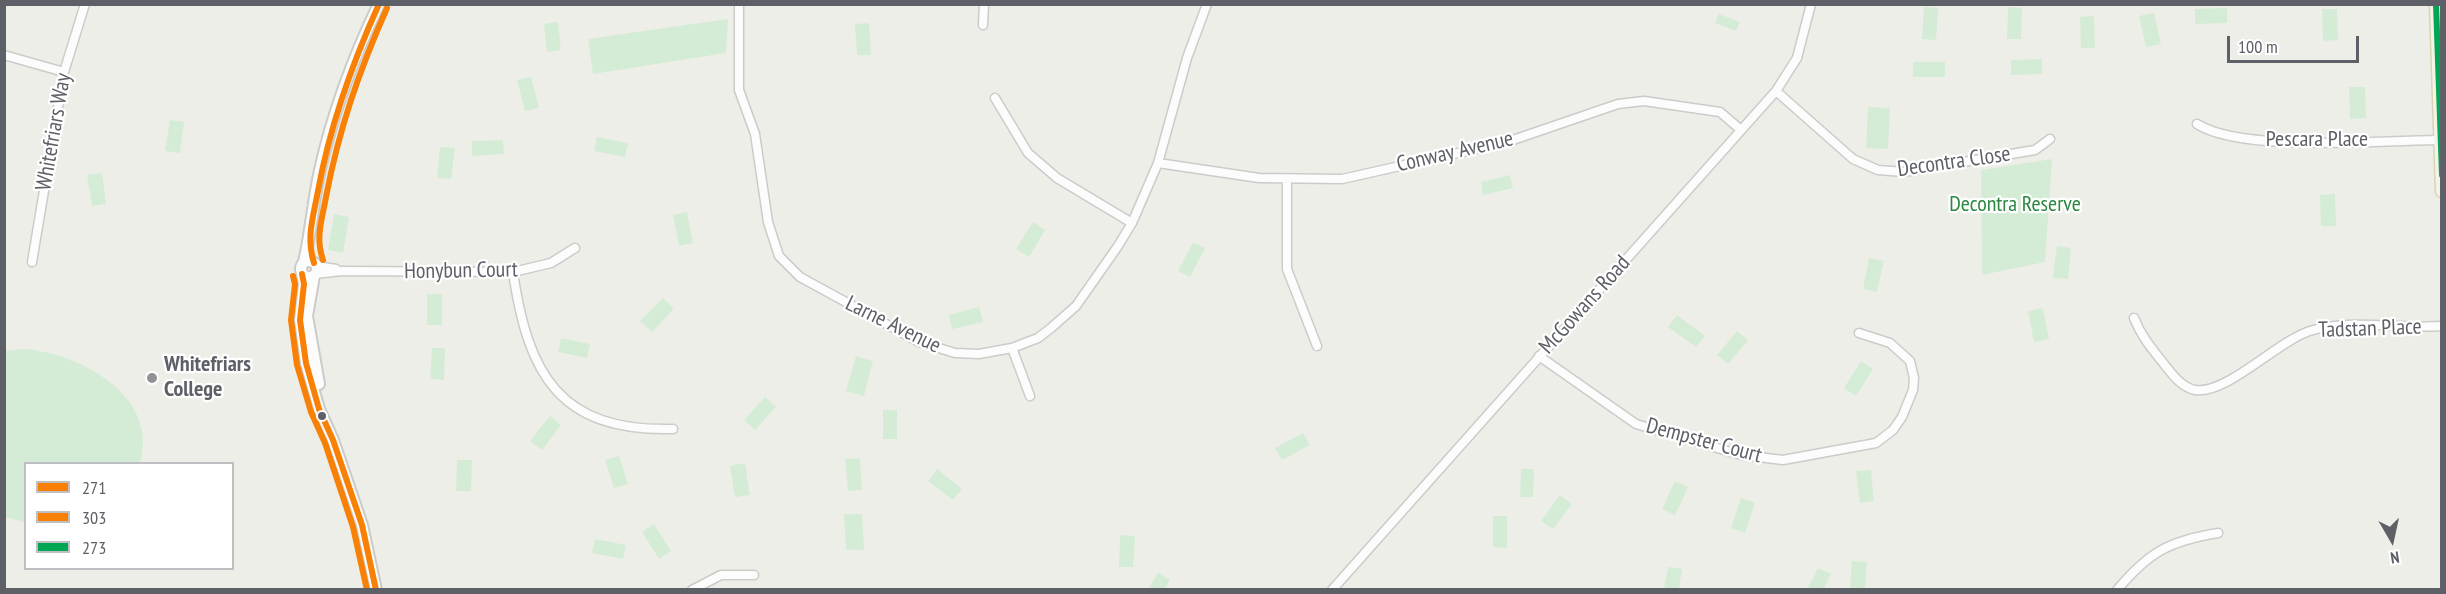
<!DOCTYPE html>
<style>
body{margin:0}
#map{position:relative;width:2446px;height:594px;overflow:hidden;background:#eeeee8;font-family:"PT Sans Narrow",sans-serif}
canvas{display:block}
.frame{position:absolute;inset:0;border:6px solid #5d6067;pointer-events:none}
.legend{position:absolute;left:24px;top:462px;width:210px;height:108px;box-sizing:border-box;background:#fff;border:2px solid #bebfc2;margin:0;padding:8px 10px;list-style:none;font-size:18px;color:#5d6067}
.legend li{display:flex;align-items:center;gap:12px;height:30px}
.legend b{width:30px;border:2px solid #bebfc2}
.north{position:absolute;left:2362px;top:510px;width:60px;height:60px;-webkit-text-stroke:4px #fff;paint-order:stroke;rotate:171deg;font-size:16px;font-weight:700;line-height:24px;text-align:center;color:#5d6067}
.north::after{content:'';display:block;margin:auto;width:21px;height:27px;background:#5d6067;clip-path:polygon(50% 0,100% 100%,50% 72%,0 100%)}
.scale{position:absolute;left:2227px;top:36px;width:132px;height:27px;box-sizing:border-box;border:3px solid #5d6067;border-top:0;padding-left:8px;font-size:18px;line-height:21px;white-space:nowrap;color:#5d6067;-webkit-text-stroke:4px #fff;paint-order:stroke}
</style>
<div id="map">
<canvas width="2446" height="594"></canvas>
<div class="frame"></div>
<ul class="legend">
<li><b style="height:8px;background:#f78005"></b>271</li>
<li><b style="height:8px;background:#f78005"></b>303</li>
<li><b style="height:8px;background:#00a651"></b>273</li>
</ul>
<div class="north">N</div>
<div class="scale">100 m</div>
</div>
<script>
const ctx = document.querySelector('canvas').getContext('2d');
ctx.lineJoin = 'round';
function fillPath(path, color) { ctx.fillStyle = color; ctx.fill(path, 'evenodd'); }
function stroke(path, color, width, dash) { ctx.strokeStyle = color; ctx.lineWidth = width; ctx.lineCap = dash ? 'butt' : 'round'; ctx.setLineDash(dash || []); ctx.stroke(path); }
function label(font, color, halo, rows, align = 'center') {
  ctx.font = font + ' "PT Sans Narrow",sans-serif'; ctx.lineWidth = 4.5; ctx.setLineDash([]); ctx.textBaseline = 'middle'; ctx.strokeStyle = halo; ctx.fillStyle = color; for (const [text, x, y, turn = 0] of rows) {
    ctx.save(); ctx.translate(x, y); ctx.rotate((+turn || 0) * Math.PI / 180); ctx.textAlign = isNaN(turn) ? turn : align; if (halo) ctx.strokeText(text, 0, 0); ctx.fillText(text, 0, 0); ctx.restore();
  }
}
const green = new Path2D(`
 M1924,7L1938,8L1936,40L1922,39Z
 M2008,7L2022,8L2021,39H2007Z
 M2227,8V23L2195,24V9Z
 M2322,9H2337L2338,40L2323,41Z
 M2154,13L2161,44L2146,47L2139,16Z
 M1719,14L1740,22L1736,31L1715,23Z
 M2094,16L2095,48H2081L2080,17Z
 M728,19L726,53L593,74L588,39Z
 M558,22L561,50L547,52L544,24Z
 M869,23L871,55H857L855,24Z
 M2042,59V74L2011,75V60Z
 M1913,62H1945V77H1913Z
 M531,77L539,108L525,111L517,80Z
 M2349,87H2365L2366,118L2350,119Z
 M1868,107L1890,108L1888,149L1866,148Z
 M170,120L184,122L180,153L165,151Z
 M597,137L628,143L625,157L594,151Z
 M503,140L504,154L472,156V141Z
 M440,147L455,148L451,179L437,178Z
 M2052,159L2045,262L1982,275L1981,170Z
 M102,173L106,204L92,206L87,175Z
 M1510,175L1513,188L1483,195L1481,182Z
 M2335,194L2336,226H2321L2320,195Z
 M687,212L693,243L679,246L673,215Z
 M334,214L349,217L343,253L328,250Z
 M1033,222L1045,230L1029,257L1016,249Z
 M1193,242L1205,248L1190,277L1178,271Z
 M2057,246L2071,248L2068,279L2053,278Z
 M1869,258L1884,261L1877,292L1863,289Z
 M427,294H442V325H427Z
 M663,298L674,309L652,332L640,321Z
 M979,307L983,322L952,329L949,315Z
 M2043,308L2049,339L2034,342L2028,311Z
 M1677,315L1705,336L1696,347L1668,327Z
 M1737,331L1748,340L1728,364L1717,355Z
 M561,338L590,344L587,358L558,352Z
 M432,348H445L444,380L430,379Z
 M24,349C80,353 160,396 140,463L26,464L25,522L4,517L5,351Z
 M856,356L873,361L864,396L846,391Z
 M1861,361L1873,369L1856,396L1844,388Z
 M765,397L776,407L755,430L744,420Z
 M883,410H897V439H883Z
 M550,416L561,425L542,450L530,441Z
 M1303,433L1310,445L1282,460L1275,448Z
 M619,456L628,484L614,488L605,460Z
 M860,458L862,490L848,491L845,459Z
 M457,460H472L471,491H456Z
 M745,463L750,495L735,497L730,466Z
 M937,469L962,489L953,500L928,481Z
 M1521,469H1534L1533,497H1520Z
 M1871,470L1874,501L1860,503L1856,471Z
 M1675,481L1688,487L1675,515L1662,509Z
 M1560,495L1572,504L1553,529L1541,521Z
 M1741,498L1755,503L1745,533L1731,528Z
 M844,514H862L864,550H846Z
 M1493,516H1507V548L1493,547Z
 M654,524L671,551L659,559L642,532Z
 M1120,535L1135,536L1133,567H1119Z
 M595,539L626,545L623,559L592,553Z
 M1852,561L1867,562L1865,589H1850Z
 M1668,567L1682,569L1679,589H1664Z
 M1818,568L1831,574L1824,589H1807Z
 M1158,573L1170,580L1165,589H1148Z`);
const minor = new Path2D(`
 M739,4V90L755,134L768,222L779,256L800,277L919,342L955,353L979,354L1012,348L1038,338L1051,328L1076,306L1118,246L1132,223L1158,163L1187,58L1207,4
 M983,25L984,4
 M4,55L64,72
 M1776,91L1853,159L1878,170L1904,172L2035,150L2050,139
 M995,98L1028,153L1057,178L1132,223
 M2197,124C2243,153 2382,140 2440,140
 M1158,163L1259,178L1342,179L1507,142L1618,104L1644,101L1720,112L1741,130
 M1287,180V269L1317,346
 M32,262L64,72L85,4
 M317,266L336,269
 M513,272C528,374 559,432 673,429
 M315,274L342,271L513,272L551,263L575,248
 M2134,318C2141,336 2152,349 2164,364C2172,374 2181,387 2195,390C2227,395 2279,339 2313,330C2353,319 2400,329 2442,326
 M1012,348L1030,396
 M1539,356L1636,424L1741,455L1783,460L1876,443L1893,430L1902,417L1913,390L1914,378L1910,361L1890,343L1859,333
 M692,590L721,575H754
 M1332,590L1776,91L1797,58L1811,4
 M2117,590C2149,552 2169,541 2218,533`);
const tertiary = new Path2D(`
 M301 269a8 8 0 1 1 16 0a8 8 0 1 1-16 0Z
 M304,262C311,232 313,201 320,170C333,112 353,58 379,4
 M302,274L304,284L300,320L306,363L319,409L333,440L362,525L376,590
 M314,276L307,316L319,384`);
const primary = new Path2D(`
 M2436,4L2442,191`);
const bus1 = new Path2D(`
 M314,263C306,237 313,218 318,191C330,125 351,66 379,4
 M302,274L304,284L300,320L306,363L319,409L333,440L362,525L376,590`);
const bus2 = new Path2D(`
 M323,260C315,237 322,220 326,197C339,129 359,71 387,8
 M293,276L295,284L291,320L297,365L311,412L325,443L353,527L367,590`);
const bus3 = new Path2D(`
 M2436,4L2442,175`);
const markers = [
 [152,378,6,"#909294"],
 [322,416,5,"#5d6067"]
];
const streetNames = [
 ["Whitefriars Way",54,132,-80],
 ["Pescara Place",2317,140],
 ["Conway Avenue",1455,152,-13],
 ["Decontra Close",1954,162,-8],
 ["Honybun Court",461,271,-1],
 ["McGowans Road",1585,305,-48],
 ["Larne Avenue",893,325,26],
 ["Tadstan Place",2370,329,-2],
 ["Dempster Court",1704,441,15]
];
const parkNames = [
 ["Decontra Reserve",2015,205]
];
const poiNames = [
 ["Whitefriars",164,365],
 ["College",164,390]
];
fillPath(green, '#d4ecd6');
stroke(minor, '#cbccca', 11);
stroke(tertiary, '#cbccca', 14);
stroke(primary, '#d8d4b4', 15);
stroke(minor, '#fcfcfc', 8);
stroke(tertiary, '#fcfcfc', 10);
stroke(primary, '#f3f3e9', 12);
stroke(bus1, '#f78005', 6);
stroke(bus2, '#f78005', 6);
stroke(bus3, '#00a651', 6);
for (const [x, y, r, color] of markers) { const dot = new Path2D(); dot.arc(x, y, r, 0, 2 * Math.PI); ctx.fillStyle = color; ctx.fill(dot); stroke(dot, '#fff', 2); }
label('22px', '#5d6067', '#fff', streetNames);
label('22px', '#2c8740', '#fff', parkNames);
label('bold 22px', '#5d6067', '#fff', poiNames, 'left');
</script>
